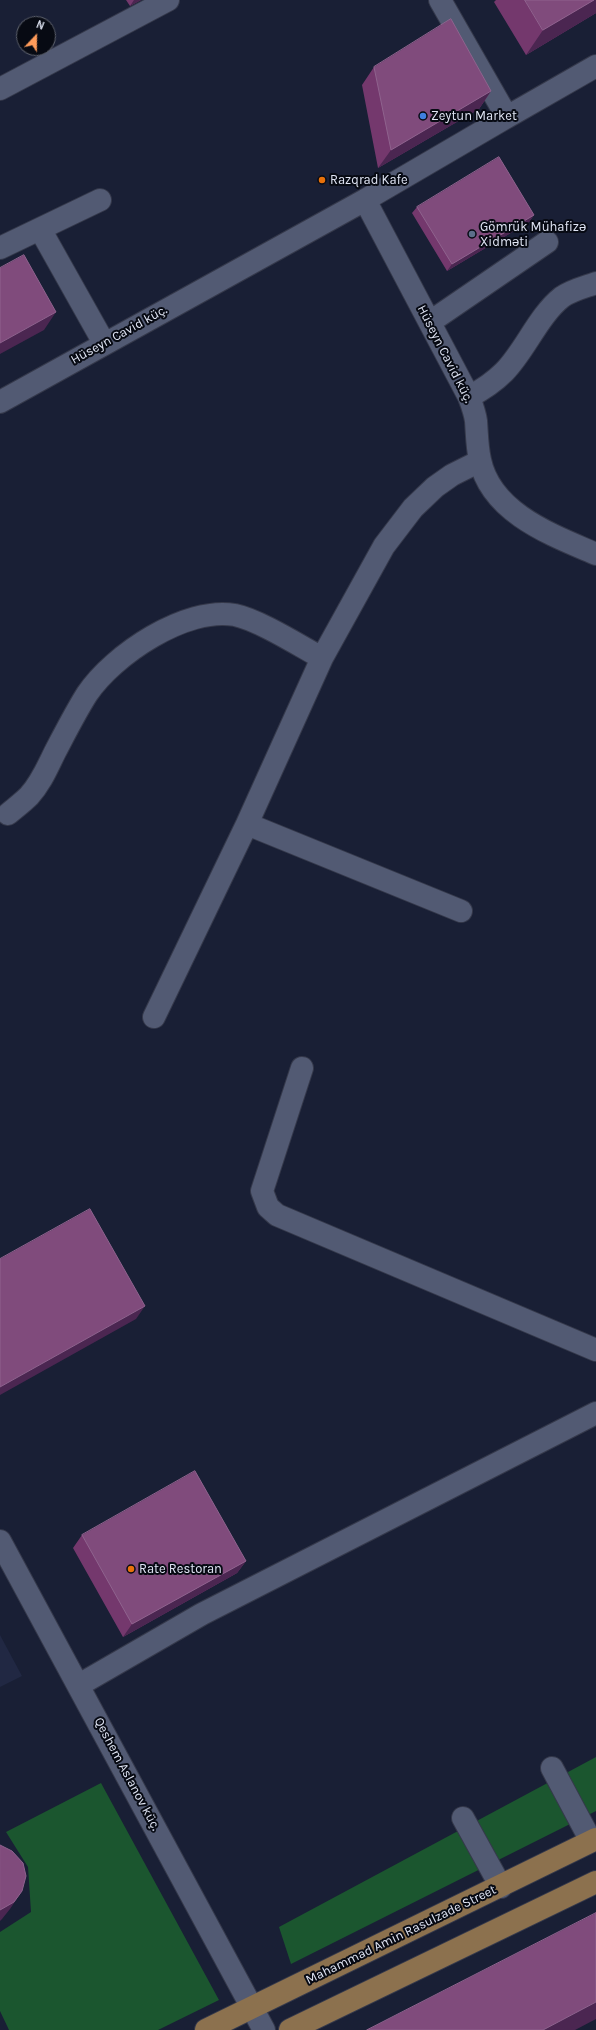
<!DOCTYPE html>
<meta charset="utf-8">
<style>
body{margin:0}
#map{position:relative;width:596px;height:2030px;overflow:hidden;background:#191f35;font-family:Karla,sans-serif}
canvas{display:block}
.north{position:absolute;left:16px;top:16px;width:40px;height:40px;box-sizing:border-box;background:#070a13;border:1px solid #5e626d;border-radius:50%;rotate:22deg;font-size:11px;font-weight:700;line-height:16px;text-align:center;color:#e0e5f4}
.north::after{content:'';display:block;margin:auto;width:14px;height:18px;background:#ff9b5a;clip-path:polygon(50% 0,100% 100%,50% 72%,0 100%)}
</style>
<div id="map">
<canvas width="596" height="2030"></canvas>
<div class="north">N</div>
</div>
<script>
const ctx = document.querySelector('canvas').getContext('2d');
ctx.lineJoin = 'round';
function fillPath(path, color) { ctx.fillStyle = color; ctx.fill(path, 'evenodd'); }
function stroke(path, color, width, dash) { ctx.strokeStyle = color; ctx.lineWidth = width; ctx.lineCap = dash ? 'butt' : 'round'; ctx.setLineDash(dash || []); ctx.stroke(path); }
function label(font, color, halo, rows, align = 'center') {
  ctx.font = font + ' Karla,sans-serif'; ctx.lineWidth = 4; ctx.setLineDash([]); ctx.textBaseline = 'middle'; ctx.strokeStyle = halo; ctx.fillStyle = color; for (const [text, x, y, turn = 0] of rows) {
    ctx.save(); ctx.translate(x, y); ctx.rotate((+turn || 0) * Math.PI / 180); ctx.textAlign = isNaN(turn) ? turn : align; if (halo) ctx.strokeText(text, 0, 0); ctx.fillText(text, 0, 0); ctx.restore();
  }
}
const built = new Path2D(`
 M0,1635L22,1676L0,1687Z`);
const green = new Path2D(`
 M596,1757V1811L291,1964L279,1927Z
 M101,1783L219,2000L158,2030H9L0,2011V1932L31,1912L28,1867L6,1832Z`);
const minor = new Path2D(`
 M0,89L168,0
 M507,117L596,66
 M365,200L469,397C472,405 475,413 476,421C477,434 477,447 480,460C491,513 552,535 596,554
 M40,229L104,343
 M0,248L100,200
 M430,322L547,242
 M469,397C482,390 494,382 504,372C525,351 538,316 562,297C572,290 585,287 596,283
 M0,402L365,200L507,117L440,0
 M8,814C15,808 22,803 29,796C41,783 47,768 55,752C65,733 75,713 87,694C113,655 186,606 235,615C259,620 300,646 322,658
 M247,824L461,911
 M154,1017L247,824L322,658L384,546L413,508L435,487L452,475L480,461
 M302,1068L262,1191L268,1207L277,1215L596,1350
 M0,1541L264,2030
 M79,1685L202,1614L596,1413
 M552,1768L591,1841
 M463,1818L501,1887`);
const major = new Path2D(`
 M206,2030L596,1839
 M290,2030L596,1882`);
const wall = new Path2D(`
 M126,0H141L130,6Z
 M496,0H596V13L526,55L494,2Z
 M374,67L491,91L479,109L378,168L362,85Z
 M417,207L534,215L529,222L447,271L412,213Z
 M82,1535L246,1561L237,1573L123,1637L73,1548Z`);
const shadedWall = new Path2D(`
 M134,0H141L130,6Z
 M594,0H596V13L526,55L543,30Z
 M491,91L479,109L378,168L391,150Z
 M534,215L529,222L447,271L452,264Z
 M56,312L44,330L0,354V343Z
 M145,1306L136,1319L0,1395V1387Z
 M246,1561L237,1573L123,1637L132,1624Z
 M22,1891L10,1909L2,1919L0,1921V1910Z
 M596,2002V2019L575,2030H543Z`);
const building = new Path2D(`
 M525,0H594L543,30Z
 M451,19L491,91L391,150L374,67Z
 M499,157L534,215L452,264L417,207Z
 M24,255L56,312L0,343V268Z
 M90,1209L145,1306L0,1387V1259Z
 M195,1471L246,1561L132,1624L82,1535Z
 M0,1845L12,1851L23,1863L26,1876L22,1891L14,1902L0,1910Z
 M596,1913V2002L543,2030H367Z`);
const markers = [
 [423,116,4,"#3f7fe0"],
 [322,180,4,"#e8710a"],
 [472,234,4,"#5c6f8a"],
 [131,1569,4,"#e8710a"]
];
const poiNames = [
 ["Zeytun Market",431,116],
 ["Razqrad Kafe",330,180],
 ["Gömrük Mühafizə",480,227],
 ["Xidməti",480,242],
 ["Rate Restoran",139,1569]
];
const streetNames = [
 ["Hüseyn Cavid küç.",119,335,-29],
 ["Hüseyn Cavid küç.",445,354,63],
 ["Qeshem Aslanov küç.",127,1774,62],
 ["Mahammad Amin Rasulzade Street",401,1935,-26]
];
fillPath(built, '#212843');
fillPath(green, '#1b562f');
stroke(minor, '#35394b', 24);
stroke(major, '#35394b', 24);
stroke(minor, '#525a73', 22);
stroke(major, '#8c714e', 22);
fillPath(wall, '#74386d');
fillPath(shadedWall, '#4b2651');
fillPath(building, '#804b7c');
stroke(building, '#8f638e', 1);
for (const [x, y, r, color] of markers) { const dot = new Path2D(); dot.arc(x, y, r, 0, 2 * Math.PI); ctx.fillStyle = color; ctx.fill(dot); stroke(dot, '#070a13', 1.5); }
label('13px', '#e0e5f4', '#070a13', poiNames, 'left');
label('13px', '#e0e5f4', '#070a13', streetNames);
</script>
